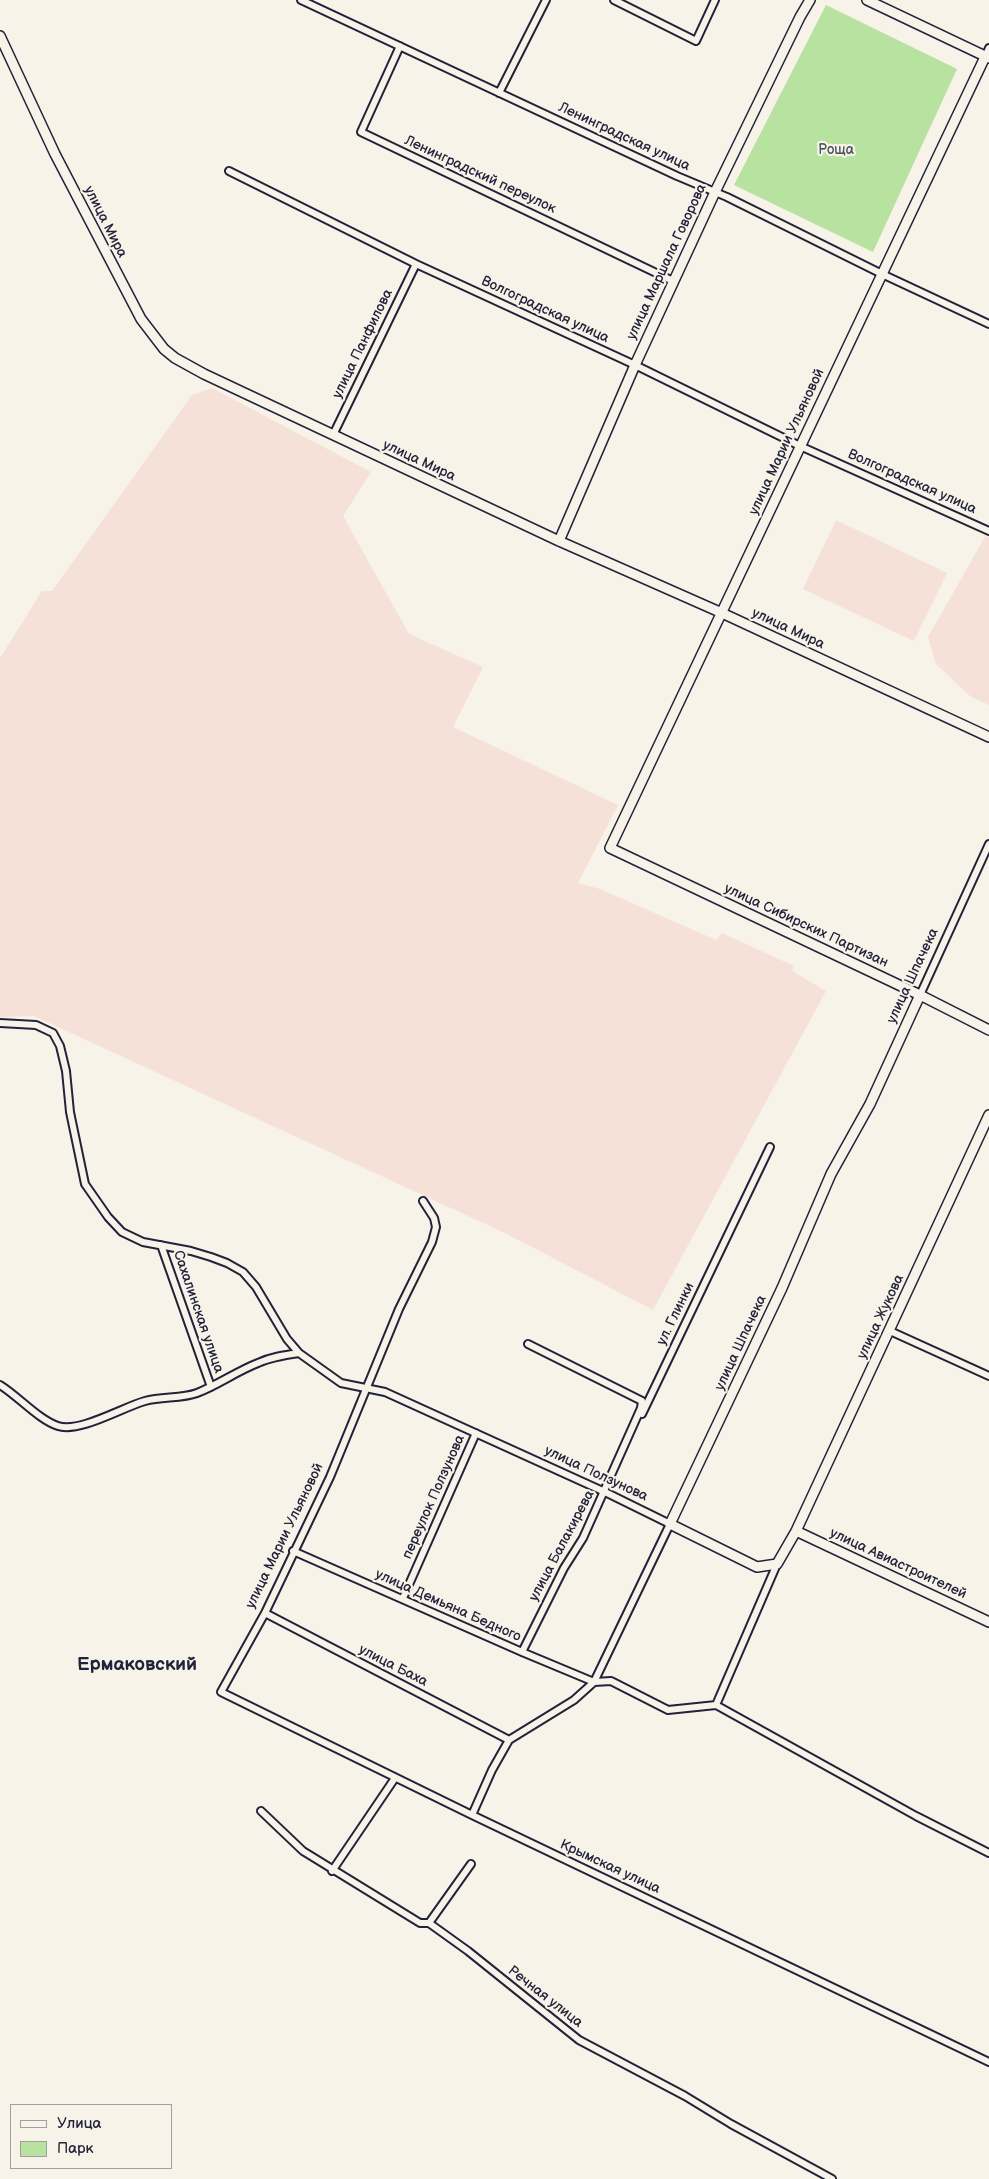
<!DOCTYPE html>
<meta charset="utf-8">
<style>
body{margin:0}
#map{position:relative;width:989px;height:2179px;overflow:hidden;background:#f7f3e8;font-family:"Balsamiq Sans",sans-serif}
canvas{display:block}
.legend{position:absolute;left:10px;top:2104px;width:162px;height:65px;box-sizing:border-box;background:#f7f3e8;border:1px solid #a29fa3;margin:0;padding:6px 9px;list-style:none;font-size:15px;color:#22223b}
.legend li{display:flex;align-items:center;gap:10px;height:25px}
.legend b{width:25px;border:1px solid #a29fa3}
</style>
<div id="map">
<canvas width="989" height="2179"></canvas>
<ul class="legend">
<li><b style="height:6px;background:#f7f3e8"></b>Улица</li>
<li><b style="height:14px;background:#b7e2a0"></b>Парк</li>
</ul>
</div>
<script>
const ctx = document.querySelector('canvas').getContext('2d');
ctx.lineJoin = 'round';
function fillPath(path, color) { ctx.fillStyle = color; ctx.fill(path, 'evenodd'); }
function stroke(path, color, width, dash) { ctx.strokeStyle = color; ctx.lineWidth = width; ctx.lineCap = dash ? 'butt' : 'round'; ctx.setLineDash(dash || []); ctx.stroke(path); }
function label(font, color, halo, rows, align = 'center') {
  ctx.font = font + ' "Balsamiq Sans",sans-serif'; ctx.lineWidth = 4.5; ctx.setLineDash([]); ctx.textBaseline = 'middle'; ctx.strokeStyle = halo; ctx.fillStyle = color; for (const [text, x, y, turn = 0] of rows) {
    ctx.save(); ctx.translate(x, y); ctx.rotate((+turn || 0) * Math.PI / 180); ctx.textAlign = isNaN(turn) ? turn : align; if (halo) ctx.strokeText(text, 0, 0); ctx.fillText(text, 0, 0); ctx.restore();
  }
}
const built = new Path2D(`
 M212,388L371,472L343,516L409,634L483,667L453,727L618,805L578,883L600,889L716,940L722,933L794,966L792,971L826,991L653,1310L505,1233L34,1016L0,1017V658L42,591H52L192,395Z
 M836,520L947,573L914,641L803,589Z
 M986,535L989,537V705L970,696L936,664L928,637Z`);
const green = new Path2D(`
 M826,5L957,69L873,252L734,185Z`);
const street = new Path2D(`
 M301,0L677,176L727,197L882,274L989,324
 M614,0L696,41L715,0
 M400,46L361,132L673,281
 M985,57L989,48
 M499,93L546,0
 M229,171L416,264L635,365L800,446L989,531
 M333,435L416,264
 M920,995L989,844
 M0,1023L36,1025L53,1033L60,1046L66,1071L70,1112L85,1184L108,1217L122,1232L143,1242L191,1251L211,1257L227,1263L243,1272L256,1287L287,1339L299,1353L341,1383L385,1392L605,1492L670,1524L594,1682L574,1700L509,1740L492,1770L472,1815
 M423,1201L434,1218L436,1227L432,1242L399,1309L330,1477L265,1613L221,1692L472,1815L989,2062
 M161,1245L211,1387
 M890,1331L989,1376
 M0,1385C18,1396 39,1420 58,1426C80,1433 123,1407 145,1401C162,1396 181,1399 197,1393C218,1385 237,1371 258,1363C271,1357 285,1355 299,1353
 M642,1414L770,1147
 M293,1551L522,1652L594,1682L611,1681L668,1710L716,1705L916,1816L989,1853
 M403,1598L476,1433
 M265,1613L509,1740
 M522,1652L564,1568L583,1538L641,1408L642,1401L528,1344
 M716,1705L777,1564
 M261,1811L303,1851L420,1923H429L468,1951L579,2040L685,2096L731,2124L832,2179
 M332,1871L395,1778
 M429,1923L471,1864`);
const secondary = new Path2D(`
 M867,0L989,58
 M0,36L55,154L141,319L164,349L175,358L204,374L559,541L722,613L989,737
 M985,57L610,848L920,995L989,1030
 M559,541L635,365L715,192L800,17L810,0
 M920,995L870,1104L831,1174L782,1288L670,1524L757,1567L777,1564L796,1531L989,1115
 M796,1531L989,1622`);
const streetNames = [
 ["Ленинградская улица",624,137,25],
 ["Ленинградский переулок",480,175,25],
 ["улица Мира",105,222,63],
 ["улица Маршала Говорова",667,262,-65],
 ["Волгоградская улица",545,310,25],
 ["улица Панфилова",363,344,-64],
 ["улица Марии Ульяновой",787,442,-65],
 ["улица Мира",419,461,25],
 ["Волгоградская улица",912,482,24],
 ["улица Мира",788,629,25],
 ["улица Сибирских Партизан",806,926,25],
 ["улица Шпачека",913,976,-65],
 ["Сахалинская улица",198,1312,71],
 ["ул. Глинки",676,1314,-64],
 ["улица Жукова",881,1317,-65],
 ["улица Шпачека",741,1343,-65],
 ["улица Ползунова",596,1474,25],
 ["переулок Ползунова",434,1497,-66],
 ["улица Марии Ульяновой",285,1536,-64],
 ["улица Балакирева",562,1546,-62],
 ["улица Авиастроителей",898,1564,25],
 ["улица Демьяна Бедного",448,1606,24],
 ["улица Баха",393,1666,27],
 ["Крымская улица",610,1867,25],
 ["Речная улица",545,1997,38]
];
const parkNames = [
 ["Роща",836,150]
];
const districtNames = [
 ["Ермаковский",137,1665]
];
fillPath(built, '#f6e1d8');
fillPath(green, '#b7e2a0');
stroke(street, '#22223b', 10);
stroke(secondary, '#22223b', 12);
stroke(street, '#f7f3e8', 6);
stroke(secondary, '#f7f3e8', 9);
label('14px', '#22223b', '#f7f3e8', streetNames);
label('14px', '#475254', '#f7f3e8', parkNames);
label('bold 19px', '#22223b', '#f7f3e8', districtNames);
</script>
